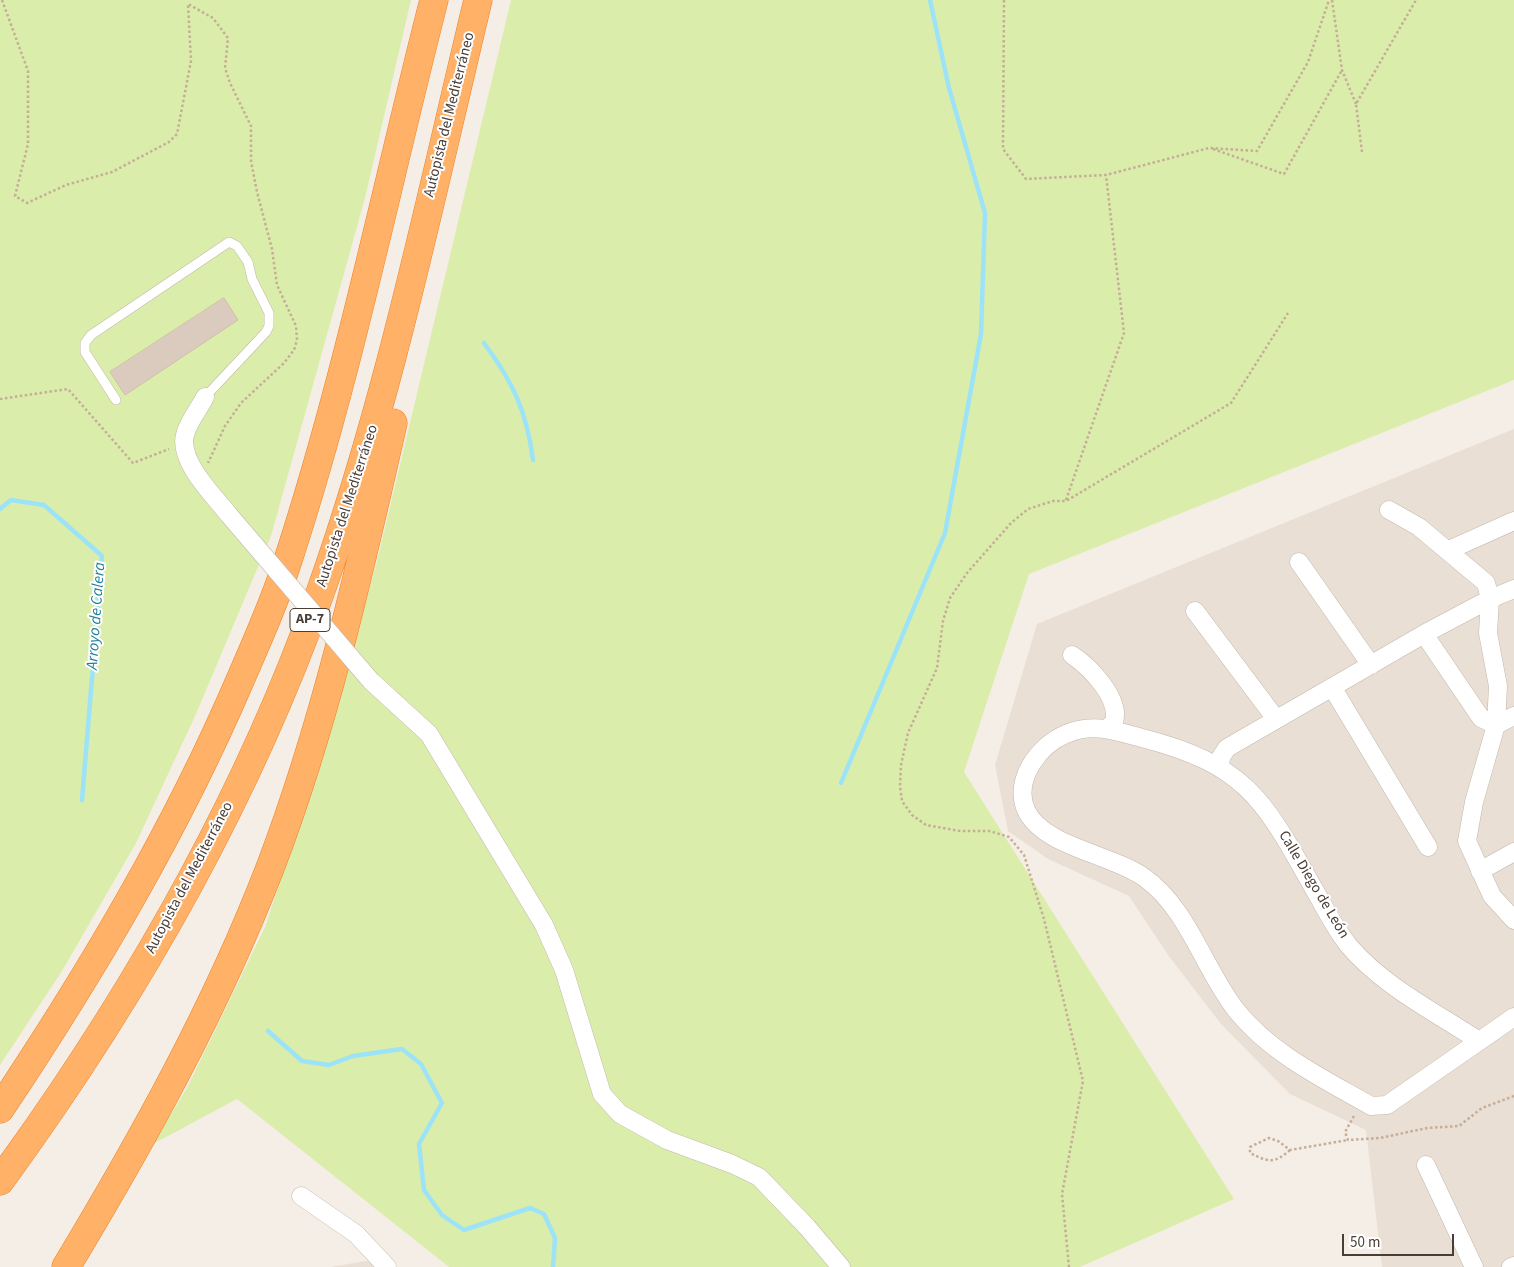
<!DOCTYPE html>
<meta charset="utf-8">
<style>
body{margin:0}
#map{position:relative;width:1514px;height:1267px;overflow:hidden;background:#f5eee6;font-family:"Source Sans 3",sans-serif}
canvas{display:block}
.scale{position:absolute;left:1342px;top:1234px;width:112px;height:22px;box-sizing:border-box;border:2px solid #493d35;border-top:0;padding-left:6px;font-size:15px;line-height:18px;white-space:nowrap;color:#493d35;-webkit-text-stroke:4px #fff;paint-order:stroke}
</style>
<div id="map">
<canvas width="1514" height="1267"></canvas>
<div class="scale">50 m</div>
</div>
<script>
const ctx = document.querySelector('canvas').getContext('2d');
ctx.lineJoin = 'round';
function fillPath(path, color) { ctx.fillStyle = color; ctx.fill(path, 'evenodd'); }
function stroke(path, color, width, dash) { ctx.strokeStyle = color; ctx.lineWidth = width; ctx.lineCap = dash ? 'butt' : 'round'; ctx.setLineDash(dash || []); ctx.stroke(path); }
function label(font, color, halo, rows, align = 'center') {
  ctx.font = font + ' "Source Sans 3",sans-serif'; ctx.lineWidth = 4; ctx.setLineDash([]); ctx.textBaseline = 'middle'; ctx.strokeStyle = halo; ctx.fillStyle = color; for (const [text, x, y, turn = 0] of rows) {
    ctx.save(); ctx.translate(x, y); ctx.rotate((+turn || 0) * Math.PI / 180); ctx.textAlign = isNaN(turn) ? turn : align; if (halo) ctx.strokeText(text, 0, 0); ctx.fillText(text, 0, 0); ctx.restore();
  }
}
const residential = new Path2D(`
 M1514,429V1267H1382L1366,1130L1290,1094L1221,1024L1168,955L1129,896L1048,859L1008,831L995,765L1037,624Z
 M377,1259L384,1267H331Z`);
const green = new Path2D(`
 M0,0H411L365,198L271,536L196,714L136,843L62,971L0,1065Z
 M511,0H1514V380L1029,574L964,772L1234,1199L1080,1267H449L237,1099L153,1144L188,1086L265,927L333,721L377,561Z`);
const stream = new Path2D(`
 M484,343C513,382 527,412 533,460
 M0,509L11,500L44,505L102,556L82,800
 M841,783L945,533L981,334L985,213L949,88L930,0
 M268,1031L302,1061L329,1065L353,1056L402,1049L421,1064L442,1103L419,1144L424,1190L442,1215L464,1230L530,1208L544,1214L555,1238L553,1267`);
const building = new Path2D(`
 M224,298L238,320L125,395L110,372Z`);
const path = new Path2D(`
 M2,0L28,71V144L15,196L27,203L66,185L112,172L169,142L177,134L191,61L188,4L213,18L228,38L225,68L230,83L251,126V161L257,192L272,249L277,285L296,326L297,340L294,350L284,363L241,403L225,426L208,463
 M1004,0L1003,149L1026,179L1106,175L1209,148L1257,151L1308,62L1329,0
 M1332,0L1342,70L1356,104
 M1213,149L1284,174L1342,70
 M1362,152L1356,104L1416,0
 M0,399L68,389L133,463L169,449
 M1066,500L1124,333L1106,175
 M1354,1116L1345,1132L1348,1140L1380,1138L1427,1128L1459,1126L1482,1108L1514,1096
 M1290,1150C1274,1164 1268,1162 1250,1153V1147L1269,1138L1278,1141L1290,1150L1348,1140
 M1069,1267L1062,1194L1083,1081L1044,919L1024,855L1009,837L990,831H960L926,825L912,815L902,801L900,786L901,765L908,733L937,668L943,621L950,598L967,573L1011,523L1028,509L1053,501H1066L1231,403L1288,313`);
const lane = new Path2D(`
 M116,400L85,352V343L91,335L229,242L237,246L248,262L252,279L269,313V326L266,332L205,397`);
const street = new Path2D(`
 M205,397C199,409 188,422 185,435C178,461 214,496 229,515
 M1389,510L1419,527L1486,583L1490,599L1488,633L1498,686L1496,725L1474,802L1467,841L1492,896L1514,920
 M1449,550L1514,521
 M1299,562L1371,665
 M1195,611L1276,719
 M1424,634L1481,718L1496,725L1514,716
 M1072,655C1090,667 1121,699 1114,722L1107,729
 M371,681L429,734L544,925L564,970L602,1094L620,1114L667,1140L732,1164L759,1177L807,1227L841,1267
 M1332,687L1428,847
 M1220,766L1221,757L1227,748L1424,634L1490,599L1514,589
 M1480,871L1514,852
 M1479,1041C1435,1012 1383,986 1349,946C1335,929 1325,908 1314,889C1264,800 1247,765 1142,738C1116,731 1092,722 1066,734C1039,745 1013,780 1026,810C1043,847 1112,854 1145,878C1188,909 1204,969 1236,1010C1271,1054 1324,1079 1371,1106L1387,1105L1514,1017
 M1426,1165L1474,1267
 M301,1196L356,1234L387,1267
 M1511,1267L1514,1266`);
const highway = new Path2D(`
 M0,1109C92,971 176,830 241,678C258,639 275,601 288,560C348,377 386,187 434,0
 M0,1181C132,1000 245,804 320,593C389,400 430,199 478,0
 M66,1267C143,1139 216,1008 270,868C325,724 359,573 393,423`);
const streetBridge = new Path2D(`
 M229,515L371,681`);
const shields = [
 [310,620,40]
];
const shieldNames = [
 ["AP-7",310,620]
];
const streetNames = [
 ["Autopista del Mediterráneo",450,115,-76],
 ["Autopista del Mediterráneo",348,506,-72],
 ["Autopista del Mediterráneo",190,878,-62],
 ["Calle Diego de León",1313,885,59]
];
const waterNames = [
 ["Arroyo de Calera",97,616,-86]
];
fillPath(residential, '#e9dfd4');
fillPath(green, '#dbedab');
stroke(stream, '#9de3f8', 4.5);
fillPath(building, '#dbcabe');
stroke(building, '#d3bead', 1);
stroke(lane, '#c4b7ab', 10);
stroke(street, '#c4b7ab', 19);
stroke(highway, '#ed8228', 29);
stroke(path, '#c5ad98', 2.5, [2.5, 2.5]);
stroke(lane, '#fff', 9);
stroke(street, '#fff', 18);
stroke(highway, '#ffb167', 28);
stroke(streetBridge, '#c4b7ab', 19, []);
stroke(streetBridge, '#fff', 18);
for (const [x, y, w] of shields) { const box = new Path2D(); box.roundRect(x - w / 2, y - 11.5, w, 23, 4); ctx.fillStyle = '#fff'; ctx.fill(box); stroke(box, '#493d35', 1); }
label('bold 14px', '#493d35', null, shieldNames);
label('15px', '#493d35', '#fff', streetNames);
label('italic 16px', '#1f7e9d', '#fff', waterNames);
</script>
